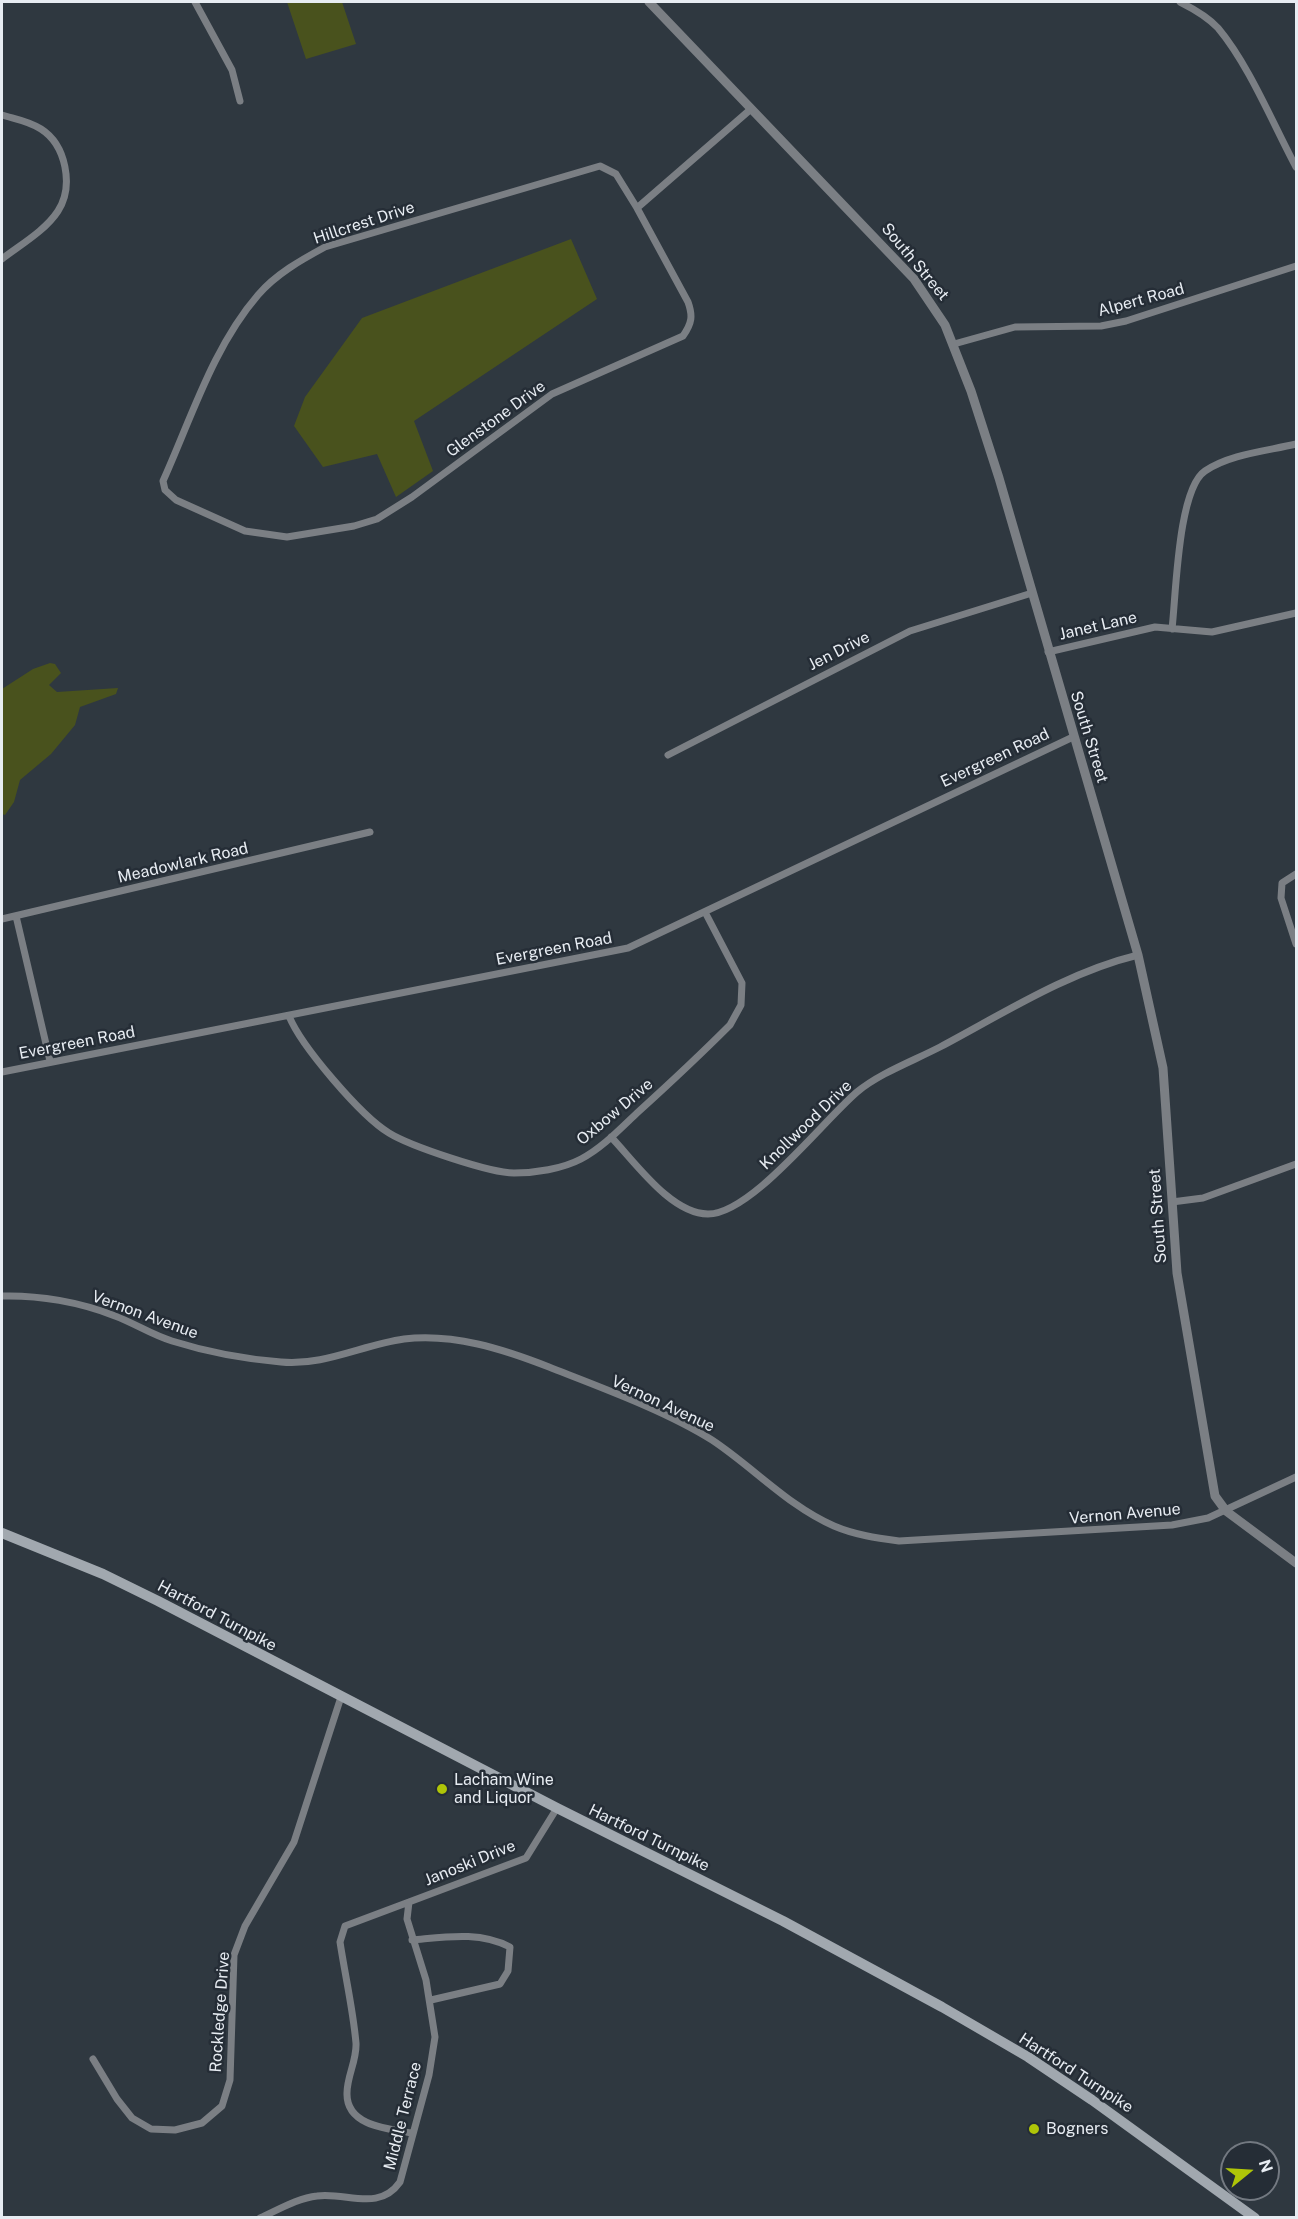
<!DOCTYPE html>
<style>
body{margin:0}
#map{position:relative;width:1298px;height:2219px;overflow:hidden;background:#2f3840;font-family:"Public Sans",sans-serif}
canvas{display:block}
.frame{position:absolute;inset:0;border:3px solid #e7ecf2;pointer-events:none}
.north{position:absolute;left:1220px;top:2141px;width:60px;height:60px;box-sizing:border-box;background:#252d36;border:2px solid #737981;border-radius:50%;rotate:72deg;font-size:16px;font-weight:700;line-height:24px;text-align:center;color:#e7ecf2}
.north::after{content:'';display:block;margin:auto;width:21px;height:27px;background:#afc508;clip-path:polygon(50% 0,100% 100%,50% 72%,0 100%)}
</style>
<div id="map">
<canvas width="1298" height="2219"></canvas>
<div class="frame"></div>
<div class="north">N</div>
</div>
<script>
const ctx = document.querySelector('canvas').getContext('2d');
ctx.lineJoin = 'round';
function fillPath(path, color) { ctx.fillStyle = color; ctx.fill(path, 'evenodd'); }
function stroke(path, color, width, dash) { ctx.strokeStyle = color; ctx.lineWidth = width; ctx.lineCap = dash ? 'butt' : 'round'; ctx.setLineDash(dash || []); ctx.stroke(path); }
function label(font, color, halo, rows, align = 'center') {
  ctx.font = font + ' "Public Sans",sans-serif'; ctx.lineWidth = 5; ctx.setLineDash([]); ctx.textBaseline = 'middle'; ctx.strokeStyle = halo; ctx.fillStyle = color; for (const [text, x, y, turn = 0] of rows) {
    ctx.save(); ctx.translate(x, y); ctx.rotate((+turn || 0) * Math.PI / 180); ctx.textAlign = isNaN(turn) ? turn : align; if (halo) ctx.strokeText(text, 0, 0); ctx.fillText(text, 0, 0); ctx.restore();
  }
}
const green = new Path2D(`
 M287,2H342L356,44L306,59Z
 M571,239L597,299L414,421L433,471L396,497L377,454L323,467L294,426L305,397L362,318Z
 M50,663L55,664L61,673L49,685L57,692L118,688L116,694L80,707L75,725L51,754L20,780L14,802L5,815L2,814V689L33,669Z`);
const minor = new Path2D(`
 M195,2L232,70L240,101
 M1180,2C1194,9 1208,17 1218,28C1249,65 1273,124 1296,167
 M2,115C15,119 29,121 41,129C66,145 74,186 58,211C45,231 20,245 2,259
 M637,208L616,174L600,166L325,247C301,260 276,274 258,295C213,347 191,419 163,481L165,490L176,500L245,531L287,537L354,526L377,519L412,497L552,394L683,336C692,323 693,316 688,302L637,208L751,109
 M954,344L1015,327L1101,326L1126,321L1296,266
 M1172,629C1176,595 1178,489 1205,471C1230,454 1267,451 1296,444
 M1048,652L1155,627L1212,632L1296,613
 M668,755L910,631L1032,593
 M1296,874L1282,883L1281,898L1296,944
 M16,916L50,1061
 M2,919L370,832
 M289,1016C301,1046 361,1116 389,1133C410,1146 490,1173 514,1173C535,1173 562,1169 581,1159C602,1148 620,1129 637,1113C669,1084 700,1055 730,1025L741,1005L742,983L705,912
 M2,1072L628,948L1073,737
 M611,1137C635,1162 671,1214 708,1214C751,1214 822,1122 857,1092C880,1073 913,1061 940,1047C1004,1013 1068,972 1138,955
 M1172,1202L1203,1198L1296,1164
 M2,1296C39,1295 80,1302 115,1316C134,1323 152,1335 172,1341C207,1352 245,1359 281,1362C324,1366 362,1345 404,1339C453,1333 503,1349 549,1367C600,1387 666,1411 712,1440C753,1467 788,1506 834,1526C855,1535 877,1538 899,1541L1172,1525L1208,1518L1296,1477
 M409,1902L345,1926L340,1942C345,1975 353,2009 356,2043C357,2060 347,2076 347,2093C346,2126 388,2129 412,2133
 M412,1940C446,1937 479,1931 510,1947L508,1971L500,1984L431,2000
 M93,2059L117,2099L132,2118L151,2129L175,2130L202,2123L222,2106L230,2080L234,1955L245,1926L294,1842L341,1697
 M260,2218C278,2210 298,2198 317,2196C347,2192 379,2212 400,2182L429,2075L435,2037L426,1980L407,1919L409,1902L526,1858L557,1808`);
const tertiary = new Path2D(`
 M649,2L914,279L945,325L971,391L999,478L1138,955L1163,1068L1177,1273L1215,1496L1226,1511L1296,1563`);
const secondary = new Path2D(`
 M2,1533L103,1574L158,1601L557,1808L783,1921L942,2007L1028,2057L1092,2100L1255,2218`);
const markers = [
 [442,1789,6,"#afc508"],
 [1034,2129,6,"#afc508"]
];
const streetNames = [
 ["Hillcrest Drive",364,223,-18],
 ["South Street",915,262,50],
 ["Alpert Road",1141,300,-15],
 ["Glenstone Drive",496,419,-36],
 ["Janet Lane",1098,626,-13],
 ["Jen Drive",839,651,-27],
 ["South Street",1089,737,73],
 ["Evergreen Road",995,758,-25],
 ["Meadowlark Road",183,863,-13],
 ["Evergreen Road",554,949,-11],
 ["Evergreen Road",77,1043,-11],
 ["Oxbow Drive",615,1112,-40],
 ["Knollwood Drive",806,1125,-44],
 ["South Street",1158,1216,-94],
 ["Vernon Avenue",145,1315,20],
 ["Vernon Avenue",663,1404,25],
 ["Vernon Avenue",1125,1514,-5],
 ["Hartford Turnpike",217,1616,28],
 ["Hartford Turnpike",649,1838,26],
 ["Janoski Drive",470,1863,-22],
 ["Rockledge Drive",220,2012,-86],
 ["Hartford Turnpike",1076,2073,33],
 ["Middle Terrace",403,2116,-76]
];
const poiNames = [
 ["Lacham Wine",454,1780],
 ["and Liquor",454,1798],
 ["Bogners",1046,2129]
];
fillPath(green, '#49521d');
stroke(minor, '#7b7f84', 7);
stroke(tertiary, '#7b7f84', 9);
stroke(secondary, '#a1a8af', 10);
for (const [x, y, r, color] of markers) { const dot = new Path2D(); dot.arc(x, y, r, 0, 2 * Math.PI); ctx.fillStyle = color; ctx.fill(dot); stroke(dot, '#252d36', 2); }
label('16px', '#e7ecf2', '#252d36', streetNames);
label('16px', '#e7ecf2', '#252d36', poiNames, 'left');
</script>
